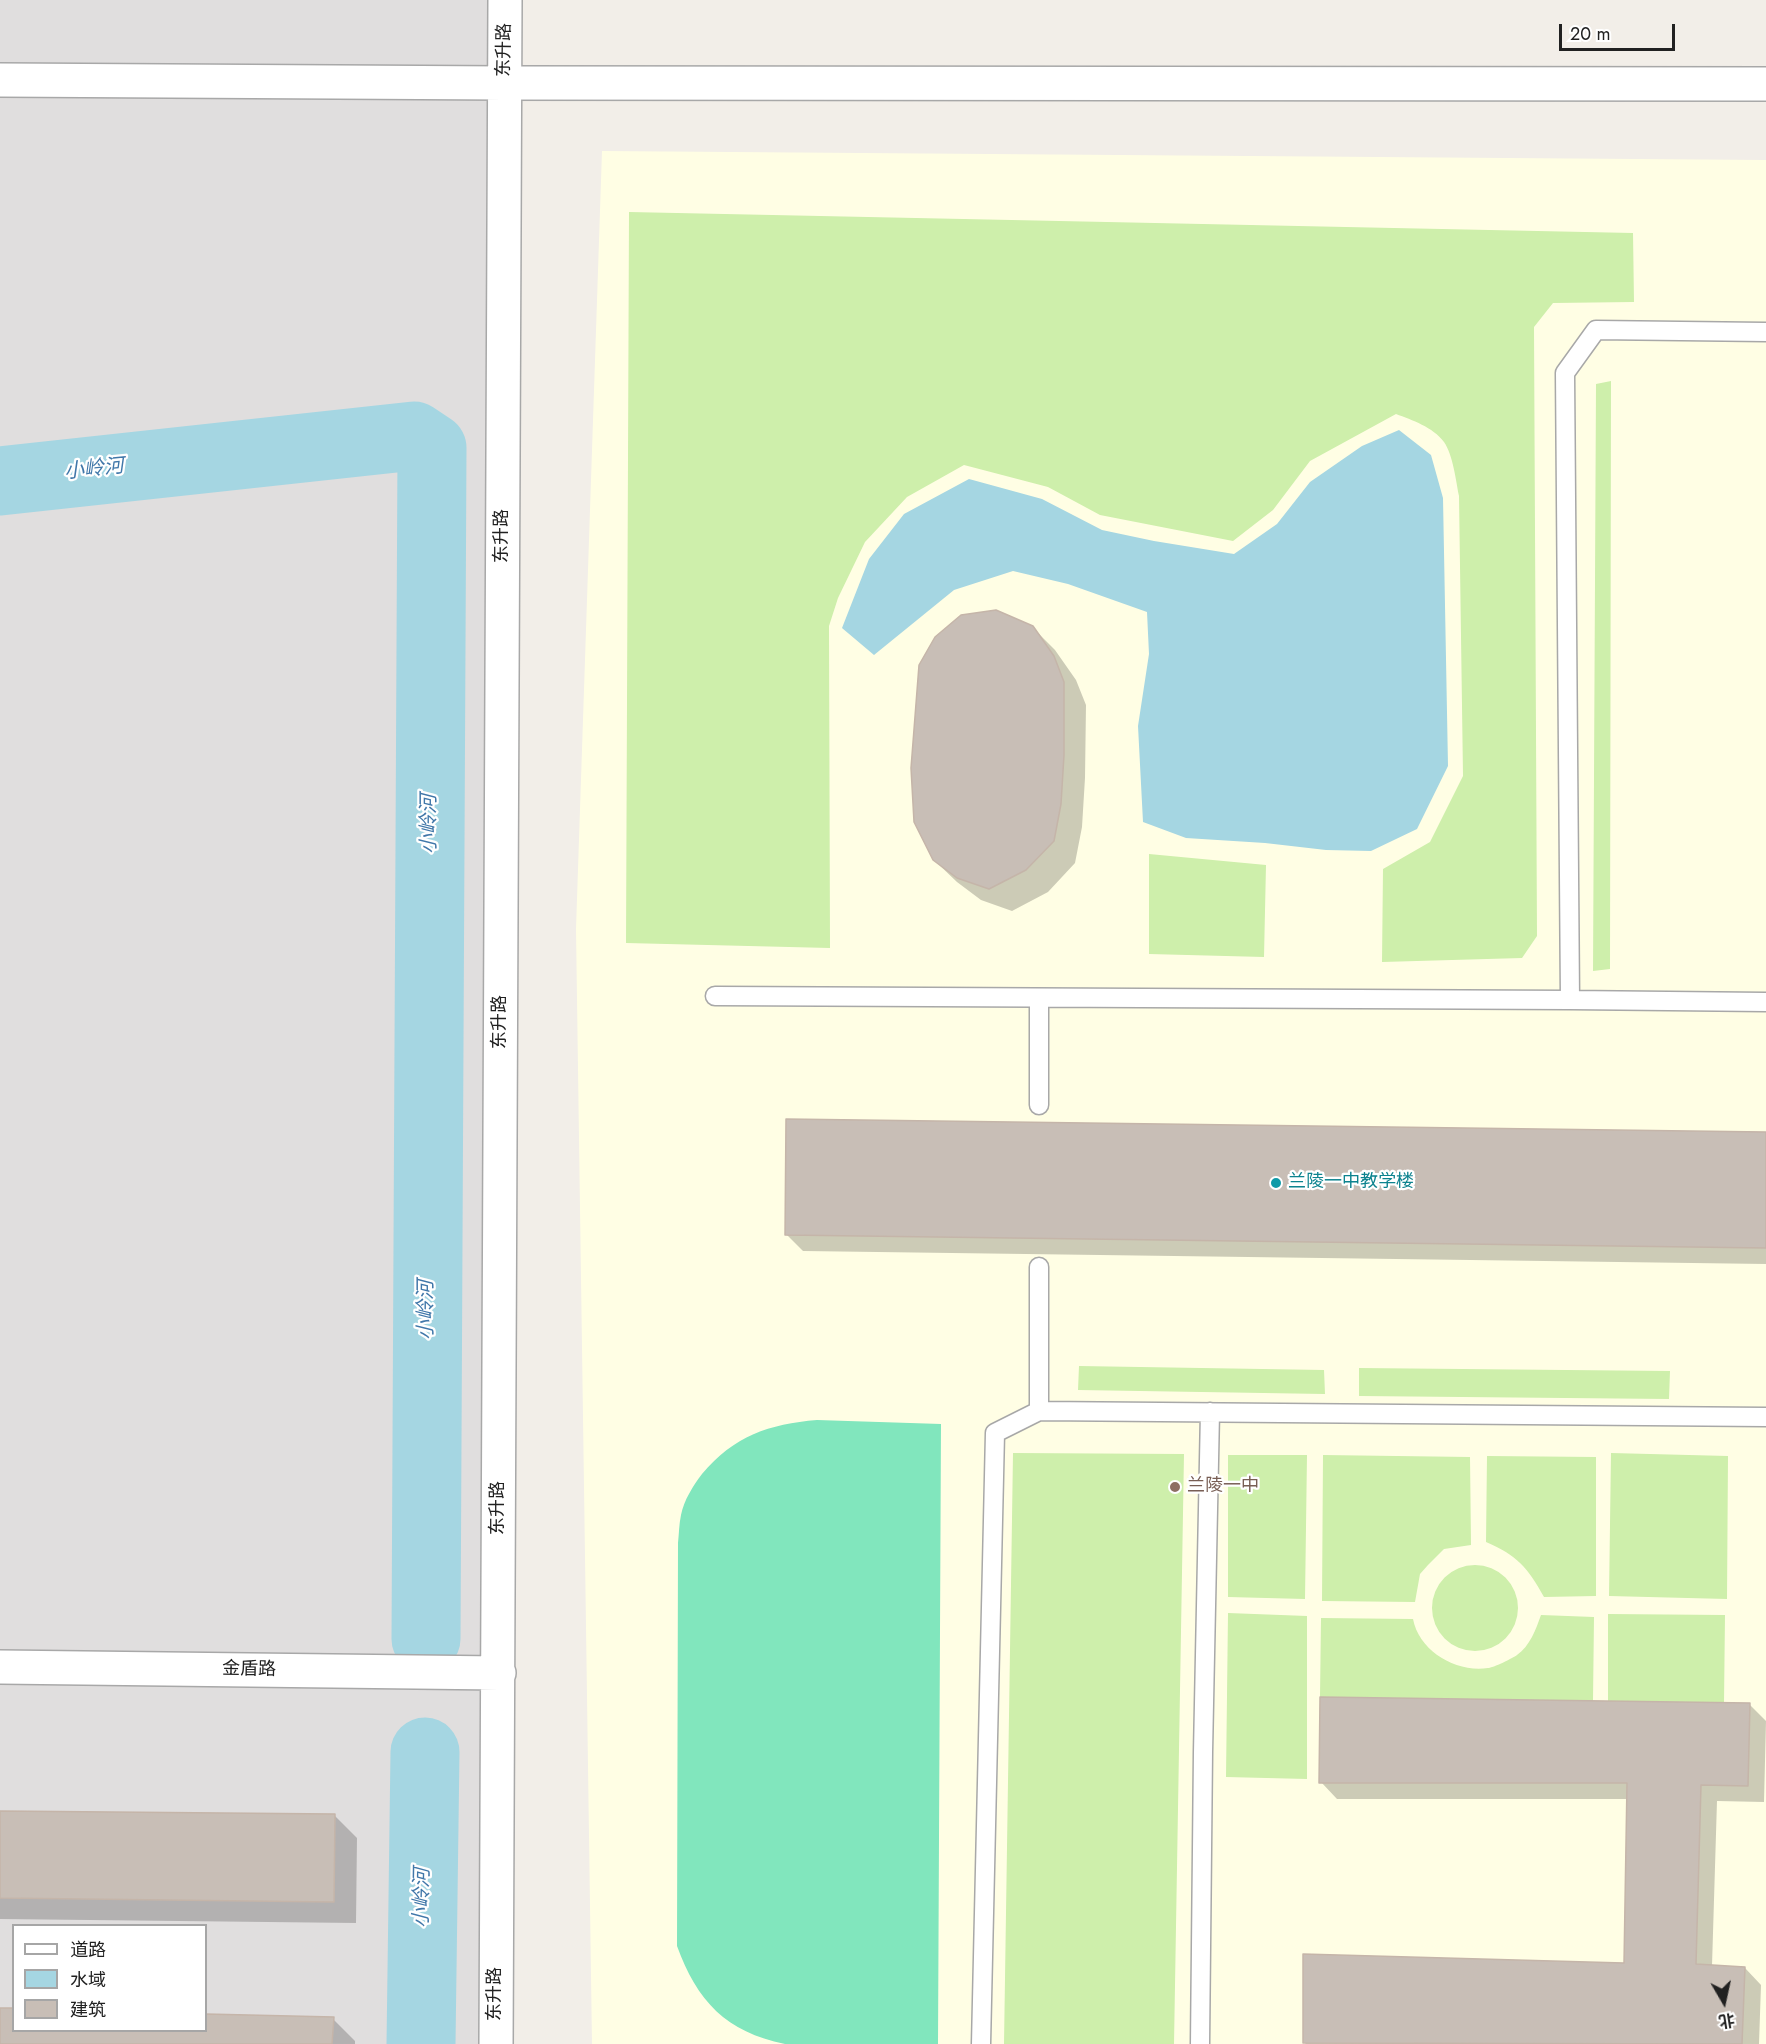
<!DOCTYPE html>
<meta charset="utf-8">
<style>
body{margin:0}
#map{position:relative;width:1766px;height:2044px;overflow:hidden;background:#f2eee8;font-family:Jost,"Noto Sans SC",sans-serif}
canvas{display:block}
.legend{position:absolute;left:12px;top:1924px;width:195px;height:108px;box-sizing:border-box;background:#fff;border:2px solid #a6a6a6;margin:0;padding:8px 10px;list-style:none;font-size:18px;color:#212121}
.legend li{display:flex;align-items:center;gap:12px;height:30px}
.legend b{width:30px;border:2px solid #a6a6a6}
.north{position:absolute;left:1694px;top:1972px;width:60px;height:60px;-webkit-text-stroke:4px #fff;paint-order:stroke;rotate:171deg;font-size:16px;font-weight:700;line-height:24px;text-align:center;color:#212121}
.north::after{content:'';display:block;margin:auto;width:21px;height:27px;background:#212121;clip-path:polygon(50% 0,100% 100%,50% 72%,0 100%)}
.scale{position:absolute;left:1559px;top:24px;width:116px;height:27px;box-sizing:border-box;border:3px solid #212121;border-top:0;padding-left:8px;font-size:18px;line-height:21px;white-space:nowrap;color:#212121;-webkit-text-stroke:4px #fff;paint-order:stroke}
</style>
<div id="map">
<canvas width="1766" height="2044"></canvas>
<ul class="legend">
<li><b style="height:8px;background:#fff"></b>道路</li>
<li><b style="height:16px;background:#a5d6e2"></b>水域</li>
<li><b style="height:16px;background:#c8beb6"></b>建筑</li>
</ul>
<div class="north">北</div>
<div class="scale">20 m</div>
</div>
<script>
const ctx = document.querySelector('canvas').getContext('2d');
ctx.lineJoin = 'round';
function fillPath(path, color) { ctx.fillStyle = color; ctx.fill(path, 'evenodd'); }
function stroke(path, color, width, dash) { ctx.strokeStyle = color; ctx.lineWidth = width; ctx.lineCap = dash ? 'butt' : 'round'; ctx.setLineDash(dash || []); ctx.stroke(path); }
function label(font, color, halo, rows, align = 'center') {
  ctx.font = font + ' Jost,"Noto Sans SC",sans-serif'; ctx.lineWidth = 4.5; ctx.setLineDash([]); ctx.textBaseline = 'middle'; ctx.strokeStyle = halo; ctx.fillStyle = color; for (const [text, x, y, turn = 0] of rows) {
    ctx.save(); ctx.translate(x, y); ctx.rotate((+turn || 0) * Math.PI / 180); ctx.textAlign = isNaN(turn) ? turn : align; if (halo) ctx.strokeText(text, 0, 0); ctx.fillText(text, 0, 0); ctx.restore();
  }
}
const residential = new Path2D(`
 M0,0H505L496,2044H0ZM14,1926H206V2030H14Z`);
const education = new Path2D(`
 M602,151L1766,160V2044H592L576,929Z`);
const grass = new Path2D(`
 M629,212L1633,233L1634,302L1553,303L1534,327L1537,936L1522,958L1382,962L1383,869L1430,842L1463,776L1459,496C1456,481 1453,455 1444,442C1433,427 1412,420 1396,414L1310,461L1273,510L1233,541L1100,515L1048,487L964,465L907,497L865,542L838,598L829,626L830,948L626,943Z
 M1611,381L1610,969L1593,971L1596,384Z
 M1149,854L1266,865L1264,957L1149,954Z
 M1079,1366L1324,1370L1325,1394L1078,1390Z
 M1359,1368L1670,1371L1669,1399L1359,1396Z
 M1013,1453L1184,1454L1174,2044H1004Z
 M1611,1453L1728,1456L1727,1599L1609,1596Z
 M1228,1455H1307L1305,1599L1228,1597Z
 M1323,1455L1470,1457L1471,1545L1444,1549L1428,1565L1420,1574L1415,1602L1322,1601Z
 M1487,1456L1596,1457V1596L1544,1597C1528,1568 1517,1555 1486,1542Z
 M1432 1608a43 43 0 1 1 86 0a43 43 0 1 1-86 0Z
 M1228,1613L1307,1616V1779L1226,1777Z
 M1608,1614L1725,1615L1724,1703L1608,1701Z
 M1541,1615L1594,1617L1593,1701L1320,1697L1321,1618L1413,1619C1419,1651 1456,1673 1488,1668C1493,1668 1513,1658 1517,1655C1530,1646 1536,1629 1541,1615Z`);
const pitch = new Path2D(`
 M817,1420L941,1424L938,2044H785C726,2032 697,2001 677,1946L678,1543C679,1534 679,1524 681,1515C684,1500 693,1486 702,1474C734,1436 769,1424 817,1420Z`);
const water = new Path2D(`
 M1399,430L1431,455L1443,498L1448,766L1417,829L1371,851L1326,850L1265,843L1186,838L1143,822L1138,726L1149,654L1147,612L1068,584L1013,571L954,590L874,655L842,628L869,559L904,514L969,479L1042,499L1102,530L1154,541L1234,554L1277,524L1310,482L1362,446Z`);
const shadow = new Path2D(`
 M1033,628L1055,650L1076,680L1086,705L1085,778L1082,827L1075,863L1048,892L1012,911L981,900L957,882L934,860Z
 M1766,1134V1264L803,1251L786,1234Z
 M1749,1704L1766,1721L1764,1802L1717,1801L1712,1966L1745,1968L1761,1985L1759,2044H1306L1304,2042L1625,1965L1628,1799H1337L1321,1782Z
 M0,1812L335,1816L357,1838L356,1923L0,1919Z
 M0,2009L14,2030H206V2015L333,2019L355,2041V2044H0Z`);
const river = new Path2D(`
 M0,481L414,436L432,448L426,1639
 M421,2044L425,1752`);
const building = new Path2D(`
 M996,610L1033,626L1054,656L1064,682V755L1061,804L1054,841L1026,870L989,889L957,878L933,860L914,822L911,768L919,665L935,637L961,615Z
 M786,1119L1766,1132V1248L785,1235Z
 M1320,1697L1750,1703L1748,1786L1701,1785L1696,1964L1745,1967L1742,2044L1303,2043V1954L1624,1963L1627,1783H1319Z
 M0,1811L335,1814L334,1902L0,1898Z
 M0,2008H14V2030H206V2014L334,2017L332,2044H0Z`);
const service = new Path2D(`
 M715,996L1570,1000L1565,373L1596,330L1766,332
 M1039,999V1105
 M1570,1000L1766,1002
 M1039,1267V1411L1766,1417
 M981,2044L995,1433L1039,1411
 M1200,2044L1203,1752L1210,1412`);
const minor = new Path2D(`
 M504,83L1766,84`);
const tertiary = new Path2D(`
 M0,80L504,83
 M0,1667L499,1673
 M496,2044L505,0`);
const markers = [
 [1276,1183,6,"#0f9aa8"],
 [1175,1487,6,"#8d6e63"]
];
const streetNames = [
 ["东升路",505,50,-89],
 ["东升路",503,536,-90],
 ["东升路",501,1022,-90],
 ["东升路",499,1508,-90],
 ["金盾路",249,1670,1],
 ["东升路",496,1994,-90]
];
const cultureNames = [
 ["兰陵一中教学楼",1288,1183]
];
const educationNames = [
 ["兰陵一中",1187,1487]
];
const waterNames = [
 ["小岭河",94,470,-6],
 ["小岭河",430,824,-90],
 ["小岭河",427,1310,-90],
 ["小岭河",423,1898,-89]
];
fillPath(residential, '#e0dede');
fillPath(education, '#fffee4');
fillPath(grass, '#ceefab');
fillPath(pitch, '#81e6bd');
fillPath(water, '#a5d6e2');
fillPath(shadow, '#0003');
stroke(river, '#a5d6e2', 69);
fillPath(building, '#c8beb6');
stroke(building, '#c5b5a9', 1.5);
stroke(service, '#a8a8a8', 21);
stroke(minor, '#a8a8a8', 36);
stroke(tertiary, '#a8a8a8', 36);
stroke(service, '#fff', 18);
stroke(minor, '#fff', 33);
stroke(tertiary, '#fff', 33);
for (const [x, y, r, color] of markers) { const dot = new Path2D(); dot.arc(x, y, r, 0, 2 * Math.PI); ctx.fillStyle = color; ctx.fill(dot); stroke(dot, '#fff', 2); }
label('18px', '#212121', '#fff', streetNames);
label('18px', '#0d838f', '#fff', cultureNames, 'left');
label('18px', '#785e54', '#fff', educationNames, 'left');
label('italic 20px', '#4077a9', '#fff', waterNames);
</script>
